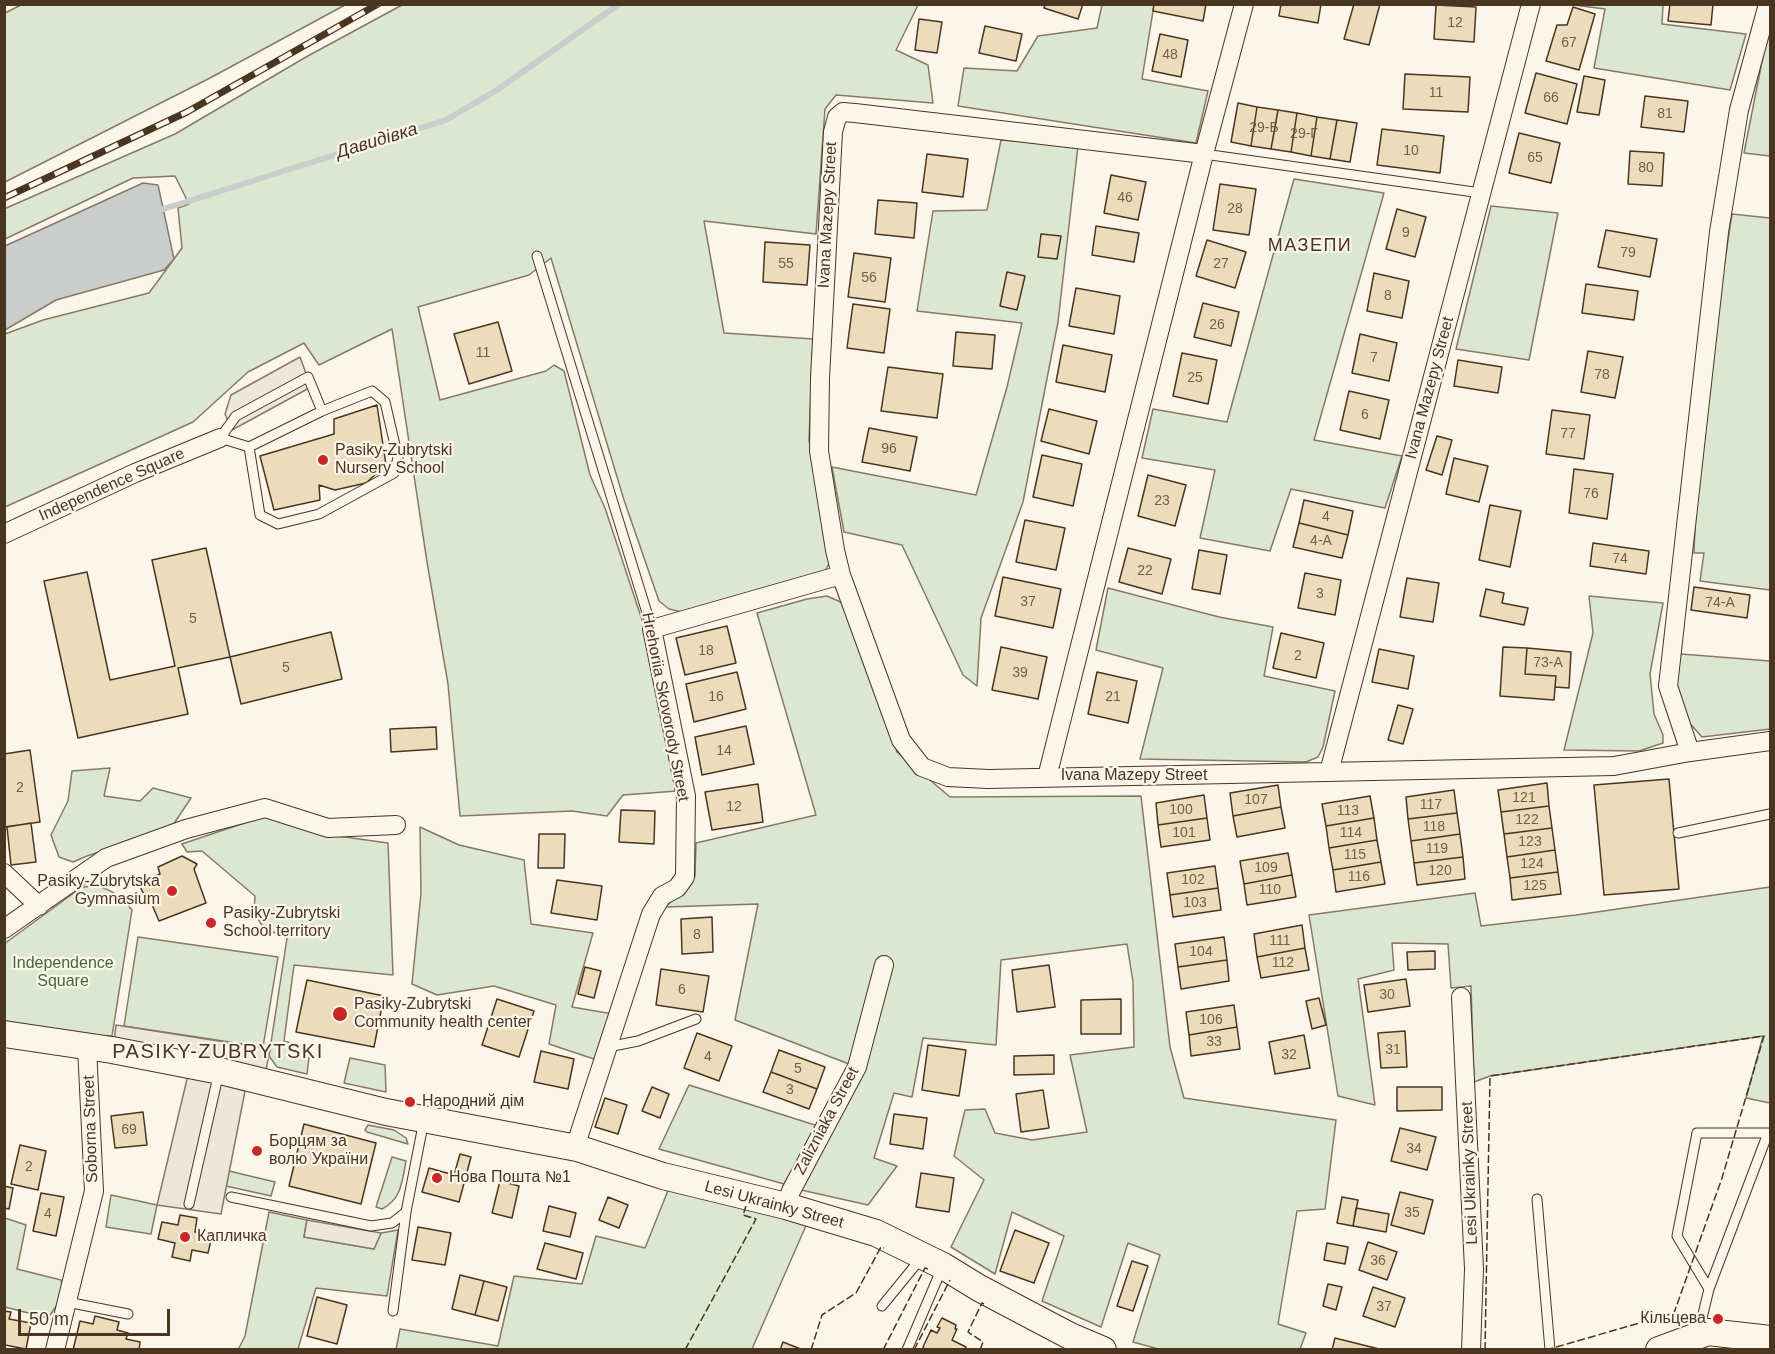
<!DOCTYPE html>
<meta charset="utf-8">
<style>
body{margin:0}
#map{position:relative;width:1775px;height:1354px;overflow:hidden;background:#fbf6e9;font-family:Helvetica,sans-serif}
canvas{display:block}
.frame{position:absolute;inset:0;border:6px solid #4a3520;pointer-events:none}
.scale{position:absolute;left:18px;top:1309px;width:152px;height:27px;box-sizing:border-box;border:3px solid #4a3520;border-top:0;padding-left:8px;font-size:18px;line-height:21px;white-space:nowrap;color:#4a3520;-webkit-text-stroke:4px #fbf6e9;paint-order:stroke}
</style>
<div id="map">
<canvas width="1775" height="1354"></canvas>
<div class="frame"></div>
<div class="scale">50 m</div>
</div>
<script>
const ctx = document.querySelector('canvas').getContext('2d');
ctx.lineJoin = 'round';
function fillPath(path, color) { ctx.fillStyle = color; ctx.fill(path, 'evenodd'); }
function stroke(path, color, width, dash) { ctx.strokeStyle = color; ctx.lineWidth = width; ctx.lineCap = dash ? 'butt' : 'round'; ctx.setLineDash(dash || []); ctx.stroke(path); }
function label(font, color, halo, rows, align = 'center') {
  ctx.font = font + ' Helvetica,sans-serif'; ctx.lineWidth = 4.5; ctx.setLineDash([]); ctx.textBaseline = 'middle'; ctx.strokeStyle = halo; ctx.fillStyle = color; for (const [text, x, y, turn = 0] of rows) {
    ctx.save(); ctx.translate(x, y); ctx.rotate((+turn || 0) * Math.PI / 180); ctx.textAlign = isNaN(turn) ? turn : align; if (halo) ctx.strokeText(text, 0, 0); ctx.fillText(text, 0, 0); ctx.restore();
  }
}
const green = new Path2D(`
 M21,5V4L345,5L210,78L5,182V13Z
 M402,5H918L896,50L928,65L933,103L836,95L825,109L816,234L704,221L724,333L813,339L809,440L829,549L830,562L824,573L682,612L669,609L659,601L624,500L551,258L529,275L418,307L440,400L546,371L554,365L564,371L590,475L605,508L646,632L677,791L623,795L607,816L572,811L460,816L448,684L427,562L392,329L319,365L304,343L248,372L193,422L5,507V334L43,320L149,293L182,248L178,208L189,204L175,176L133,178L5,239L4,209L175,134L306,57Z
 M1102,5H1154L1142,79L1208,91L1196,143L958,106L964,68L1017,71L1038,36L1097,28Z
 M1574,5H1663L1662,24L1746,34L1730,90L1594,68L1605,9Z
 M1770,21V156L1744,153Z
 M1001,140L1078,146L1058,322L1023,502L981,618L977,686L963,675L902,545L844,532L832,467L976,495L1007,387L1022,323L917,311L933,211L987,210Z
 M1294,179L1384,193L1314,440L1402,456L1385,508L1291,489L1270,551L1200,538L1215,470L1142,458L1153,409L1227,422Z
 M1491,206L1558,213L1529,360L1456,349Z
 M1732,214L1770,218V590L1700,581L1704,553H1694C1698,440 1715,326 1732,214Z
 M1108,588L1219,617L1273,627L1264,676L1335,691L1323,747L1318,757L1306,762L1140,759L1163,668L1096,650Z
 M827,596L843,603L897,752L950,797L1141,796L1170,1047L1184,1098L1336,1120L1325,1209L1297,1211L1278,1324L1306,1333L1300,1349L1162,1350L1133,1342L1160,1255L1128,1243L1101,1327L1042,1301L1064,1236L1012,1212L995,1274L951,1247L984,1180L954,1156L965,1110L985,1109L995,1133L1032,1140L1087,1132L1070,1055L1134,1047L1133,982L1127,944L1001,960L996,1045L923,1038L912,1097L894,1093L874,1158L897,1166L868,1205L801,1190L849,1064L735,1020L758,904L665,907L686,889L695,876L696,843L816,815L757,613L807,599Z
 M1589,596L1663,603L1650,674L1654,714L1663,735V743L1639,751L1564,750L1593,633Z
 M1681,654L1770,661V729L1702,737L1685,718L1675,677Z
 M110,768L104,796L140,801L153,788L191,798L171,828L87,856L73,862L59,857L51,835L68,801L72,771Z
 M265,816L316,833L388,843L393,975L294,965L284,1041L310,1049L307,1074L277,1067L269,1056L287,938L264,928L254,913L255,896L202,851L187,852L182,844Z
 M420,827L459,845L524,860L531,924L593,933L572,1007L613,1014L597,1060L549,1044L556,1005L494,986L437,995L412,984L421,893Z
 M98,886C114,891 121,897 132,910L112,1036L80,1035L5,1021L4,944L82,887Z
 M1770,887V1103L1746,1098L1763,1036L1490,1076L1474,1082L1471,986L1451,988L1448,944L1392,943L1394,970L1358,979L1375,1105L1338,1096L1309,915L1475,893L1481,926L1576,915Z
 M138,937L278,957L263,1047L124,1026Z
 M350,1058L385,1065L386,1092L344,1083Z
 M689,1085L818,1126L784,1184L659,1149Z
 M368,1125L394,1130L406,1138L408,1144L367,1132L365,1130Z
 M392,1157L406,1161C402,1181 402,1199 382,1209L376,1207Z
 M229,1171L275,1182L271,1196L226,1186Z
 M669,1188L808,1221L752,1349L396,1350L400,1329L498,1346L514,1276L582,1284L596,1236L645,1248Z
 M111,1195L157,1205L151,1234L106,1227Z
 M269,1212L307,1220L304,1237L374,1249L381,1233L398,1230L387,1296L316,1288L298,1349L238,1350L245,1336Z
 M5,1218L26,1225L17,1269L61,1280L64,1295L48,1318L5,1307Z`);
const parking = new Path2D(`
 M300,357L311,387L232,430L225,414L231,395Z
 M116,1025L270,1049L266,1070L114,1043Z
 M188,1075L245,1091L221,1214L157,1205Z
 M307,1220L381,1233L374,1249L304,1237Z`);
const water = new Path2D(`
 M143,183L158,185L174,259L164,270L56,300L5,330V246Z`);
const stream = new Path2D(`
 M157,211L446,120L497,90L619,4`);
const building = new Path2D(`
 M1045,4H1083L1078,19L1044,8Z
 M1154,4H1206L1203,21L1153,11Z
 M1281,4H1321L1318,23L1279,16Z
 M1354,4H1380L1369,45L1344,39Z
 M1670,4H1713L1711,25L1668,21Z
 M1436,5L1476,7L1474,42L1434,39Z
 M1573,7L1595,14L1579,70L1546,61L1557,25H1567Z
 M919,19L942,22L937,53L915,50Z
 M985,26L1022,34L1016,61L979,53Z
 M1160,34L1188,40L1181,77L1152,71Z
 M1536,73L1577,84L1567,124L1525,113Z
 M1405,74L1470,77L1468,112L1403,109Z
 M1584,76L1605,80L1599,115L1577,112Z
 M1645,96L1688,101L1684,132L1641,127Z
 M1238,103L1257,107L1251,146L1231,142Z
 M1257,107L1278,110L1271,149L1251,146Z
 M1278,110L1297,113L1291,152L1271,149Z
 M1297,113L1317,117L1311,156L1291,152Z
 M1317,117L1337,120L1330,159L1311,156Z
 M1337,120L1357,123L1350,162L1330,159Z
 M1382,129L1444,136L1440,173L1377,165Z
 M1519,133L1560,143L1551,183L1509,173Z
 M1630,151L1664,153L1662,186L1628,184Z
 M927,154L968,159L963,197L922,192Z
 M1111,175L1146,182L1138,220L1104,213Z
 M1220,184L1256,189L1249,235L1213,230Z
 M878,200L917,203L914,238L875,234Z
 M1397,209L1426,217L1415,257L1386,249Z
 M1096,226L1139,233L1134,262L1092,255Z
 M1606,230L1657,239L1650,277L1598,267Z
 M1041,234L1061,236L1057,259L1038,257Z
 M1207,240L1246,252L1235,288L1196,276Z
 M765,242L810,245L807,285L763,282Z
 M854,253L891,258L885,302L848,297Z
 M1007,272L1025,276L1017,310L1000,306Z
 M1374,273L1409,281L1402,318L1367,311Z
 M1586,284L1638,291L1634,320L1582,313Z
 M1076,288L1120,296L1114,334L1069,326Z
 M1203,303L1239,312L1231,346L1194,337Z
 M853,304L890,309L884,353L847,348Z
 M498,322L512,371L469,384L454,334Z
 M956,332L995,335L992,369L953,366Z
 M1360,334L1397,343L1389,381L1352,373Z
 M1063,345L1112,355L1105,392L1056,382Z
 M1588,351L1623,357L1615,398L1581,392Z
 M1182,353L1217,360L1208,404L1173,396Z
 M1458,360L1502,367L1498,393L1454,386Z
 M888,367L943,374L937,418L881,411Z
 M1349,391L1389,400L1380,439L1340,430Z
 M377,405L386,465L366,483L335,490L319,485L320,500L274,510L260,456L334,434V419Z
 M1049,409L1097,421L1089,454L1041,441Z
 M1552,410L1590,415L1584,459L1546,454Z
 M869,428L917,437L910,471L862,462Z
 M1437,436L1452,440L1442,475L1426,470Z
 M1042,455L1082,464L1073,506L1033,497Z
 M1454,458L1488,466L1479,502L1446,494Z
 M1574,469L1613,474L1607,519L1569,513Z
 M1148,475L1186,485L1175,526L1138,516Z
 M1304,500L1353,511L1348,535L1299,523Z
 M1490,505L1521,511L1510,567L1479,560Z
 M1025,520L1065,528L1056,570L1016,562Z
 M1299,523L1348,535L1342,558L1293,547Z
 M1593,543L1649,551L1646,574L1590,566Z
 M206,548L230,657L178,668L188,714L78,738L44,581L87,572L110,680L175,666L152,560Z
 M1128,548L1171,559L1162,594L1119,582Z
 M1199,550L1227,555L1220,594L1192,589Z
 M1305,573L1341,580L1335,615L1298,608Z
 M1003,577L1061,589L1053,628L995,616Z
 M1407,578L1439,583L1433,622L1400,617Z
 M1694,587L1750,595L1747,618L1691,610Z
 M1486,589L1504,593L1502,603L1528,608L1524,625L1480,616Z
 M727,626L736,663L685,675L676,638Z
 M331,632L342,679L241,704L230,657Z
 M1281,633L1324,643L1316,678L1273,668Z
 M1001,647L1047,657L1038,699L992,690Z
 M1503,647L1527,648L1525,674L1556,676L1554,700L1500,696Z
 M1527,648L1571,652L1569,688L1555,687L1556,676L1525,674Z
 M1379,649L1414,656L1408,689L1372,682Z
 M737,672L746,709L694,722L686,684Z
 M1097,672L1137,681L1128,723L1088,714Z
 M1398,705L1413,709L1403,744L1388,740Z
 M746,726L754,764L702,775L695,737Z
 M436,727L437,749L391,752L390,729Z
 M30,750L40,822L4,827V754Z
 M1669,779L1679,889L1604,895L1594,785Z
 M1547,783L1549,806L1501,812L1498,790Z
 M758,784L763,822L712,830L705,792Z
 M1278,785L1281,807L1233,816L1230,793Z
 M1454,790L1457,813L1408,819L1406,797Z
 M1204,795L1207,818L1158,825L1156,803Z
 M1370,796L1374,818L1326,826L1322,804Z
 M1549,806L1552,828L1504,834L1501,812Z
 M1281,807L1285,828L1237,837L1233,816Z
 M621,810L655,811L654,844L619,842Z
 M1457,813L1460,834L1411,841L1408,819Z
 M1207,818L1210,840L1161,847L1158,825Z
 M1374,818L1377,840L1329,848L1326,826Z
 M31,823L36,862L11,865L7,827Z
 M1552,828L1555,850L1507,857L1504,834Z
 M539,834H565L564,868H538Z
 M1460,834L1463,857L1414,863L1411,841Z
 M1377,840L1381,862L1333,870L1329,848Z
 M1555,850L1558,872L1510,878L1507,857Z
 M1288,853L1292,875L1244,884L1240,861Z
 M182,856L197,864L194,869L206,903L159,921L150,900H147L138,883L160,874L158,867Z
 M1463,857L1465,879L1417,885L1414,863Z
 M1381,862L1385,884L1336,892L1333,870Z
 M1215,866L1218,888L1170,895L1167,873Z
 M1558,872L1561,894L1512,900L1510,878Z
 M1292,875L1296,897L1247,905L1244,884Z
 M557,880L602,886L597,920L551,913Z
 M1218,888L1221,910L1173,917L1170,895Z
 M712,917L713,952L682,954L681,919Z
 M1302,925L1305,948L1257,957L1254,934Z
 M1224,937L1227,960L1178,967L1175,944Z
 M1305,948L1309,970L1261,978L1257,957Z
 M1435,951V969L1408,970L1407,952Z
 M1227,960L1229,981L1181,989L1178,967Z
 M1049,965L1055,1007L1017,1012L1012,970Z
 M585,967L601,971L594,998L578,994Z
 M661,969L709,976L703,1012L656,1005Z
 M1406,979L1410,1006L1368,1012L1364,985Z
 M307,980L384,996L374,1047L296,1032Z
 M1319,998L1326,1025L1312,1029L1306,1001Z
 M497,999L534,1011L519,1057L482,1045Z
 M1121,999V1034H1081V1000Z
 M1234,1005L1237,1027L1189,1035L1186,1012Z
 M1237,1027L1240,1049L1191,1056L1189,1035Z
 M1405,1031L1407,1067L1381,1068L1378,1033Z
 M697,1033L732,1046L719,1081L684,1068Z
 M1304,1035L1310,1068L1275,1074L1269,1042Z
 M928,1045L966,1050L959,1096L922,1090Z
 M779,1050L825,1067L817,1089L771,1072Z
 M541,1051L574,1059L568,1089L534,1082Z
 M1054,1055V1074L1014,1075V1056Z
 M771,1072L817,1089L809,1109L763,1092Z
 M652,1087L669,1094L660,1118L642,1111Z
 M1397,1087H1442V1110L1397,1111Z
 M1043,1090L1049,1128L1021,1132L1016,1094Z
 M605,1098L627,1105L618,1134L595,1127Z
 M143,1112L147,1145L115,1148L111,1116Z
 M894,1114L927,1118L923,1149L890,1144Z
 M304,1124L376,1143L361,1204L289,1186Z
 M1400,1128L1436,1137L1427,1170L1391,1161Z
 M20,1145L46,1151L38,1190L11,1184Z
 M460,1154L471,1157L459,1202L422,1192L429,1168L454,1175Z
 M921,1173L954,1178L949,1212L916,1207Z
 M500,1181L519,1186L512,1218L492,1213Z
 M4,1186L13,1188L9,1209L4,1208Z
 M1400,1192L1433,1200L1424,1234L1391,1225Z
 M41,1193L64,1197L56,1236L33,1231Z
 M608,1197L628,1205L619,1228L599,1220Z
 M1342,1197L1358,1200L1353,1226L1337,1223Z
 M549,1206L576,1213L570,1237L543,1231Z
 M1356,1208L1389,1214L1386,1232L1353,1226Z
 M180,1215L197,1218L195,1232L212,1236L208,1253L192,1250L190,1261L172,1257L175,1243L158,1239L162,1222L178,1225Z
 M418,1227L451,1233L445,1265L412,1260Z
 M1015,1230L1049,1243L1034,1283L1000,1271Z
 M1368,1242L1397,1252L1387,1280L1359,1270Z
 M545,1243L583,1253L576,1279L537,1269Z
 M1327,1243L1348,1247L1345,1264L1324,1260Z
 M1132,1261L1148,1266L1133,1311L1117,1306Z
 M460,1275L484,1281L475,1315L452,1309Z
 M484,1281L507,1287L498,1321L475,1315Z
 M1328,1284L1342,1287L1336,1310L1323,1306Z
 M1373,1287L1405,1298L1395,1327L1363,1316Z
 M317,1297L347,1305L337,1344L307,1336Z
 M4,1311L11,1312L9,1319L31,1323L26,1349L5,1345L4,1347Z
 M95,1316L119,1322L117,1330L128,1333L126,1339L140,1342L139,1350H73L80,1321L93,1324Z
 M942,1318L956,1325L955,1329H957L952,1340L966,1347L964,1350H925L923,1347L931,1330L937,1333L940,1328L937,1327Z
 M1335,1338L1379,1349V1350H1332Z
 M783,1342L803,1350H780Z`);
const lane = new Path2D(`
 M1204,154L1481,193
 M537,256L652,629
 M249,447L260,515L278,524L319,514L394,473L398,458L385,402L372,391L322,411L249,447L220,438L236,416L308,377L322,411
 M1678,833L1770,814
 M608,1047L638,1041L696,1019
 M231,1197L371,1226L392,1223L406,1212
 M1537,1199L1550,1350
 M189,1204L219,1072
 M67,1302L128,1314
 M882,1306L922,1257
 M393,1311L406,1212L424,1120
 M1707,1330L1702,1318L1709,1289L1768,1133H1697L1677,1236L1709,1289
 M907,1350L942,1268`);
const street = new Path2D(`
 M1204,154L855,113L843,112L837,117L833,132L820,378L819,451L835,550L841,575L901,740L922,767L948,777L988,779L1614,766L1690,752L1770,741
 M4,534L135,473L220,438
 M1690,752L1668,686L1719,232L1739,110L1768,4
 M1329,772L1531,4
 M1047,777L1204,154L1244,4
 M4,873L39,906
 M4,929L106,858L186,829L265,808L328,828L396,825
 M1461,997L1474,1269L1471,1350
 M577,1148L579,1135L651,914L662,896L677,888L685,877L686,796L652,629L841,575
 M786,1206L791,1191L857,1067L884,965
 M55,1350L94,1191L87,1047`);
const secondary = new Path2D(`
 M4,1034L112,1050L220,1071L386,1112L577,1148L663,1176L786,1206L876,1233L943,1266L979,1288L1070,1336L1103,1350
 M1659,1350L1708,1332L1770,1339`);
const highway = new Path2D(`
 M1770,1350V1349`);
const rail = new Path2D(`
 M4,198L187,112L378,4`);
const fence = new Path2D(`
 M685,1350L756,1219L743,1215L746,1206
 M811,1350L822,1315L856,1293L881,1247L884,1248
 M883,1350L925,1268L928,1269
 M914,1350L950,1280
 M980,1350L983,1342L968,1332L982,1303L984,1304
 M1485,1350L1490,1076L1764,1036L1722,1178L1674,1313L1546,1350`);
const markers = [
 [323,460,6,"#c62828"],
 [172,891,6,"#c62828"],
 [211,923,6,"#c62828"],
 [340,1014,8,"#c62828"],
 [410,1102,6,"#c62828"],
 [257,1151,6,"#c62828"],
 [437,1178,6,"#c62828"],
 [185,1237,6,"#c62828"],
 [1718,1319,6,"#c62828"]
];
const numberNames = [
 ["12",1455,23],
 ["67",1569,43],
 ["48",1170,55],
 ["11",1436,93],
 ["66",1551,98],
 ["81",1665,114],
 ["29-Б",1264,128],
 ["29-Г",1304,134],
 ["10",1411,151],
 ["65",1535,158],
 ["80",1646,168],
 ["46",1125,198],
 ["28",1235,209],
 ["9",1406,233],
 ["79",1628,253],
 ["55",786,264],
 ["27",1221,264],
 ["56",869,278],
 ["8",1388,296],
 ["26",1217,325],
 ["11",483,353],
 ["7",1374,358],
 ["78",1602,375],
 ["25",1195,378],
 ["6",1365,415],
 ["77",1568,434],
 ["96",889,449],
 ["76",1591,494],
 ["23",1162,501],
 ["4",1326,517],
 ["4-А",1321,541],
 ["74",1620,559],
 ["22",1145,571],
 ["3",1320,594],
 ["37",1028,602],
 ["74-А",1720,603],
 ["5",193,619],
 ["18",706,651],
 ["2",1298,656],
 ["73-А",1548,663],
 ["5",286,668],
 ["39",1020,673],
 ["16",716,697],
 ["21",1113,697],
 ["14",724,751],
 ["2",20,788],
 ["121",1524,798],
 ["107",1256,800],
 ["117",1431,805],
 ["12",734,807],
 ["100",1181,810],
 ["113",1348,811],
 ["122",1527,820],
 ["118",1434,827],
 ["101",1184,833],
 ["114",1351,833],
 ["123",1530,842],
 ["119",1437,849],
 ["115",1355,855],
 ["124",1532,864],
 ["109",1266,868],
 ["120",1440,871],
 ["116",1359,877],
 ["102",1193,880],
 ["125",1535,886],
 ["110",1270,890],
 ["103",1195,903],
 ["8",697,935],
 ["111",1280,941],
 ["104",1201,952],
 ["112",1283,963],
 ["6",682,990],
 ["30",1387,995],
 ["106",1211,1020],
 ["33",1214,1042],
 ["31",1393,1050],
 ["32",1289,1055],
 ["4",708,1057],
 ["5",798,1069],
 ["3",790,1090],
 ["69",129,1130],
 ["34",1414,1149],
 ["2",29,1167],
 ["35",1412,1213],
 ["4",48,1214],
 ["36",1378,1261],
 ["37",1384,1307]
];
const streetNames = [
 ["Ivana Mazepy Street",828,215,-87],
 ["Ivana Mazepy Street",1430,388,-75],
 ["Independence Square",112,485,-24],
 ["Hrehoriia Skovorody Street",665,707,79],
 ["Ivana Mazepy Street",1134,776],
 ["Zalizniaka Street",827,1121,-62],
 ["Soborna Street",91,1129,-92],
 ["Lesi Ukrainky Street",1470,1173,-92],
 ["Lesi Ukrainky Street",774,1205,15]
];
const poiNames = [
 ["Pasiky-Zubrytski",335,451],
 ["Nursery School",335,469],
 ["Pasiky-Zubrytska",160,882,"right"],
 ["Gymnasium",160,900,"right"],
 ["Pasiky-Zubrytski",223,914],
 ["School territory",223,932],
 ["Pasiky-Zubrytski",354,1005],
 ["Community health center",354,1023],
 ["Народний дім",422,1102],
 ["Борцям за",269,1142],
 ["волю України",269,1160],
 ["Нова Пошта №1",449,1178],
 ["Капличка",197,1237],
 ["Кільцева",1706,1319,"right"]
];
const parkNames = [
 ["Independence",63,964],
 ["Square",63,982]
];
const waterNames = [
 ["Давидівка",377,141,-17]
];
const neighbourhoodNames = [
 ["МАЗЕПИ",1310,246]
];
const quarterNames = [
 ["PASIKY-ZUBRYTSKI",218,1052]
];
fillPath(green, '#dce7d0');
stroke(green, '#887966', 1.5);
fillPath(parking, '#ede7d9');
stroke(parking, '#887966', 1.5);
fillPath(water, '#c9cecd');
stroke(water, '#887966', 1.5);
stroke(stream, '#c9cecd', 6);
fillPath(building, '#ecdcbc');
stroke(building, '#4a3520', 1.5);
stroke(lane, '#4a3520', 11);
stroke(street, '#4a3520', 20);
stroke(secondary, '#4a3520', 28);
stroke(highway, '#4a3520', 35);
stroke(lane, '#fbf6e9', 9);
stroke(street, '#fbf6e9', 18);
stroke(secondary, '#fbf6e9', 26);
stroke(highway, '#fbf6e9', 33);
stroke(rail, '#4a3520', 7);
stroke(rail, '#fbf6e9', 4.5, [14]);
stroke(fence, '#4a3520', 1.5, [8, 3]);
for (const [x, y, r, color] of markers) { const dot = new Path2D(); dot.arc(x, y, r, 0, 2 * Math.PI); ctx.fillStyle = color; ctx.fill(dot); stroke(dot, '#fbf6e9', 2); }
label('14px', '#725f47', null, numberNames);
label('16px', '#4a3520', '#fbf6e9', streetNames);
label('16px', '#4a3520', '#fbf6e9', poiNames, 'left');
label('16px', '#436837', '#fbf6e9', parkNames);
label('italic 18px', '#4a3520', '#fbf6e9', waterNames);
ctx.letterSpacing = '1.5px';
label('18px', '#4a3520', '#fbf6e9', neighbourhoodNames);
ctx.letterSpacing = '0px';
ctx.letterSpacing = '1.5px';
label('20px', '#4a3520', '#fbf6e9', quarterNames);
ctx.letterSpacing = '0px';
</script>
